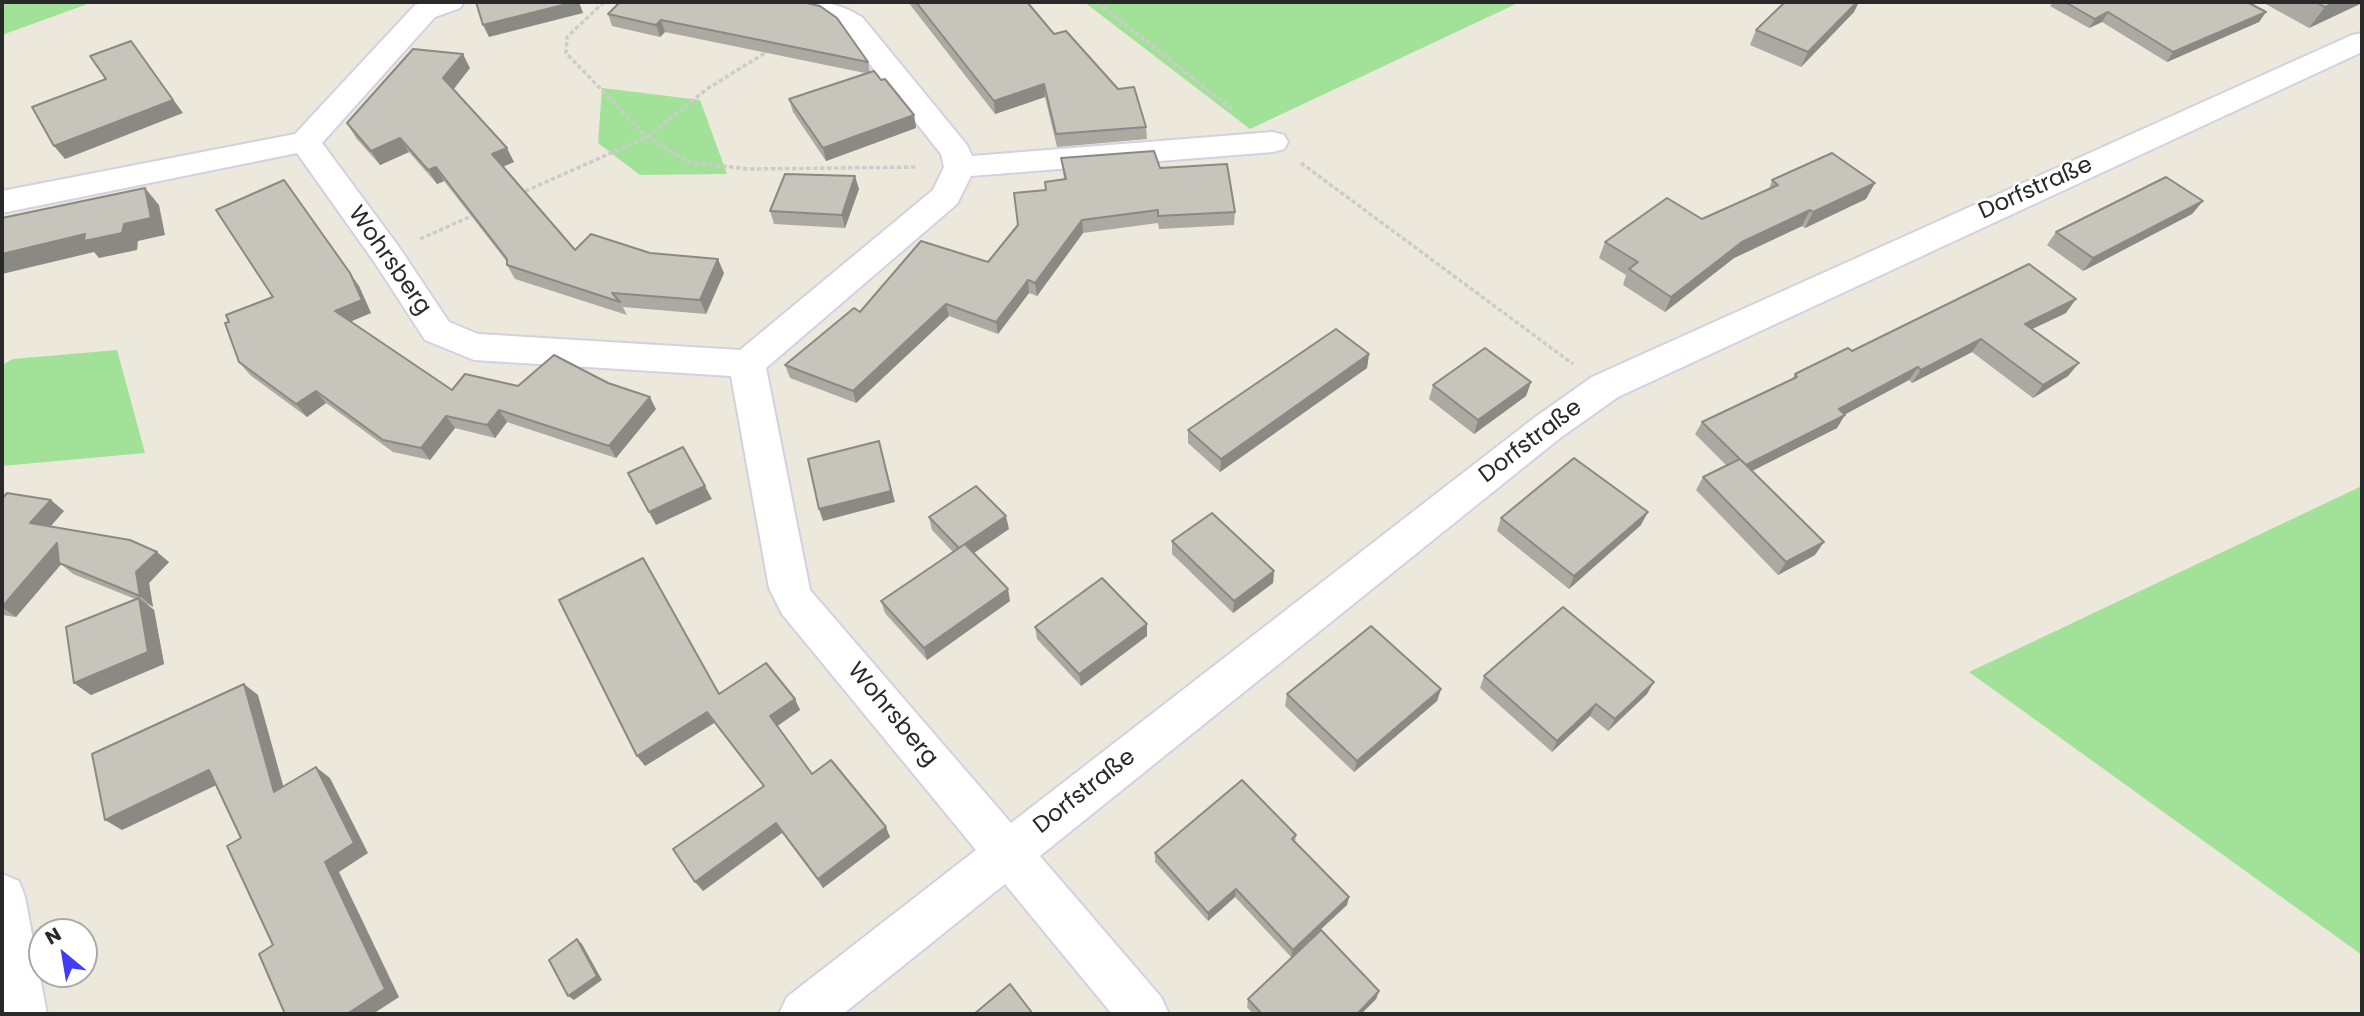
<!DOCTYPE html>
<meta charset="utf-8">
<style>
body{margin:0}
#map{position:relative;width:2364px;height:1016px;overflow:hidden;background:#ece8db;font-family:Poppins,sans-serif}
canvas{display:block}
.frame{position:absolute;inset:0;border:4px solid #292929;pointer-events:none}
.north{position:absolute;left:28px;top:918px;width:70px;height:70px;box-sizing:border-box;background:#fff;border:2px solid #a9a9a9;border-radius:50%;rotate:330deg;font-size:19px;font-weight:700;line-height:28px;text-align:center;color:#292929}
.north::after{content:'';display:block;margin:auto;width:24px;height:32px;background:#413cf8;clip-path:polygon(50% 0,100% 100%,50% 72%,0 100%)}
</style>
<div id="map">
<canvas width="2364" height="1016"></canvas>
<div class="frame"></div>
<div class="north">N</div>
</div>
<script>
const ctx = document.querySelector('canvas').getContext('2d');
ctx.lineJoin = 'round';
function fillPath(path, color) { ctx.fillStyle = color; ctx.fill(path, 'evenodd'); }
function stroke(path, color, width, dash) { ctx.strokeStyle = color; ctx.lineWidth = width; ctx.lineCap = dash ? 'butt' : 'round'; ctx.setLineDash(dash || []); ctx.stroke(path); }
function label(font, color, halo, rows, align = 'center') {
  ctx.font = font + ' Poppins,sans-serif'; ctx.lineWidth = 5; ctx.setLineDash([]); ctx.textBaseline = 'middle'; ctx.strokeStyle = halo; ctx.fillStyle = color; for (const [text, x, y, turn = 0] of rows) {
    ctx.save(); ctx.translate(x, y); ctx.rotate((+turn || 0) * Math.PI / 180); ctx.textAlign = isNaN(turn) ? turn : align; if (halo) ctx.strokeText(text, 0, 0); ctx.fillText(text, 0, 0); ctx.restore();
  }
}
const green = new Path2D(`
 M2,2H93L2,35Z
 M1084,2H1520L1250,129Z
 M602,88L700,100L727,174L640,175L598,143Z
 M117,350L145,453L2,466V365L13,359Z
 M2362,486V955L1969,672Z`);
const path = new Path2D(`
 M604,2L567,37L566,53L647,137L688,162L748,169L917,167
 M1097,2L1234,111
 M1301,163L1573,364
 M519,194L647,137L707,89L768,51
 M420,239L476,214`);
const street = new Path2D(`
 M424,2H464L460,8L435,17L322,143L399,247L449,322L478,334L740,350L933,190L944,167L941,154L842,29L824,16L790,8L786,2C820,2 833,0 862,17L967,145L972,156L1273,132L1284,135L1288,142L1284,149L1273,152L971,176L957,204L766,368L810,590L1011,823L1534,418L1592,377L2352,35L2362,33V52L1618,397L1560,438L1040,856L1161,997L1169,1014H1112L1005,884L843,1014H779L787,997L976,850L782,614L769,588L731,376L474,360L425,340L375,263L297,153L2,213V191L295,134L415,5Z
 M2,874L19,881L25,897L47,1014H2Z`);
const wall = new Path2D(`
 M620,2L868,62L870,72L881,80L914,115L916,128L826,161L793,112L789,99L865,73L665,32L660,37L612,26L608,14Z
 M908,2H1027L1054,34L1146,127L1147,139L1057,147L1045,97L995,114Z
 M2053,2H2247L2266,12L2259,22L2167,62L2102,22L2089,28L2050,6Z
 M2262,2H2362V3L2309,28Z
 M1854,12L1801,67L1750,45L1756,30Z
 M470,68L454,89L514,162L503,167L575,250L650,253L724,273L706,314L623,307L627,315L515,279L507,265V262L444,181L437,184L409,152L380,165L356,138L347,123Z
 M1061,158L1160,168L1235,212L1234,225L1159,229L1158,223L1083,233L1037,296L1029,293L998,334L949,316L856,403L790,378L785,365L860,312L988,262L1045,190V182L1064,179Z
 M1772,180L1866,199L1805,228L1802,226L1734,258L1665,312L1623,285L1626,275L1599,258L1605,242L1702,219L1769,189Z
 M859,189L845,228L774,224L770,211Z
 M2203,201L2192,214L2083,271L2047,245L2056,232Z
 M359,286L371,313L351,321L452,390L518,386L656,409L616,458L507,422L495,438L455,428L430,460L393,452L326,403L307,417L250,375L239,362Z
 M2066,313L2032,329L2068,376L2033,398L1972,352L1912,383L1909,380L1845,414L1837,428L1752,471L1815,555L1778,575L1696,490L1703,477L1726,465L1695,434L1702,422L1792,379L1795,374L1852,351Z
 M1369,354L1367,368L1220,472L1188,443V430Z
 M1531,382L1526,396L1474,434L1429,399L1433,385Z
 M2,499L64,511L50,526L169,562L149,583L153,607L147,604L154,610L164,664L91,695L74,683L135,599L73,574L61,564L16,617L2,615Z
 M929,517L1009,529L974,553L1010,601L927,660L885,613L881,601L953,552L932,530Z
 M1501,518L1641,525L1569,589L1497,531Z
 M1172,541L1274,571L1273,583L1233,613L1172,554Z
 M1147,624V636L1081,686L1037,639L1035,627Z
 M1484,676L1647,694L1608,731L1590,716L1552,752L1480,688Z
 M1441,689L1437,701L1354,772L1285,706L1287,694Z
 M719,694L795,699L800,710L777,726L812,774L890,837L823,888L782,833L703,891L763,786L714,723L645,766Z
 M1296,835L1295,842L1347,905L1291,957L1235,897L1208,921L1155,862V853Z
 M1379,991L1376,999L1361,1014H1253L1247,1007L1248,999Z`);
const shadedWall = new Path2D(`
 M575,2H579L583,13L489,37L483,25Z
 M1857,2H1859L1854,12L1801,67L1808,52Z
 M2337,2H2362V3L2309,28L2325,7Z
 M2108,12L2102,22L2089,28L2095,19Z
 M2266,12L2259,22L2167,62L2173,52Z
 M661,20L665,32L660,37L656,25Z
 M131,41L183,113L65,159L54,146L173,100Z
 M463,54L470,68L451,92L443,78Z
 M1044,84L1045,97L995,114L994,101Z
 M914,115L916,128L826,161L823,148Z
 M400,138L409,152L380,165L371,151Z
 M507,148L514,162L499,168L492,154Z
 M436,167L444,181L437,184L428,170Z
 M855,176L859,189L845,228L842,215Z
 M1875,183L1866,199L1805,228L1813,212Z
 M145,188L159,205L165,235L138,241L137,250L99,258L94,252L2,274V254L124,224Z
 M2203,201L2192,214L2083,271L2093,258Z
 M1810,210L1802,226L1734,258L1665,312L1671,297L1742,242Z
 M1082,220L1083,233L1037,296L1035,283Z
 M718,259L724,273L706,314L700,300Z
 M350,273L359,286L371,313L345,324L335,311Z
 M1028,280L1029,293L998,334L996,322Z
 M2076,299L2066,313L2015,337L2025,324Z
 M946,304L949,316L856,403L853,391Z
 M1981,339L1972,352L1912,383L1921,370Z
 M1369,354L1367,368L1220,472L1221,459Z
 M2079,363L2068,376L2033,398L2043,385Z
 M1918,367L1909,380L1831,422L1839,409Z
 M1531,382L1526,396L1474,434L1478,420Z
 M316,391L326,403L307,417L296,404Z
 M650,397L656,409L616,458L609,446Z
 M499,410L507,422L495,438L487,425Z
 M1845,415L1837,428L1738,478L1745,465Z
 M446,416L455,428L430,460L421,448Z
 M879,441L895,502L823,521L819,509Z
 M705,486L712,499L656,525L649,512Z
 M51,500L64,511L44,534L30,523Z
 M1648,512L1641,525L1569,589L1574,576Z
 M1006,516L1009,529L962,561L959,548Z
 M1824,542L1815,555L1778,575L1786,562Z
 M57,543L70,554L16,617L2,607Z
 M157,552L169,562L149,583L153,607L140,596L136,572Z
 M1274,571L1273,583L1233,613L1234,601Z
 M1008,589L1010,601L927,660L924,648Z
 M139,598L154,610L164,664L91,695L74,683Z
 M1147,624V636L1081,686L1079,674Z
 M1654,682L1647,694L1608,731L1615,719Z
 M244,684L258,695L288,803L274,792Z
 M1441,689L1437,701L1354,772L1357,761Z
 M795,699L800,710L776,727L770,716Z
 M1596,704L1590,716L1552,752L1557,741Z
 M707,712L714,723L645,766L637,756Z
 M316,767L330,778L368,853L339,872L399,997L373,1014H347L325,862Z
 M209,770L225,781L122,830L105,820Z
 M776,823L782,833L703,891L695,882Z
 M886,827L890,837L823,888L818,879Z
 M1236,889L1235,897L1208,921V913Z
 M1349,897L1347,905L1291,957L1293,950Z
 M577,939L582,944L602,980L574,1000L568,996Z
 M1379,991L1376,999L1361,1014H1357Z`);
const building = new Path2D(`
 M476,2H575L483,25Z
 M620,2H802L820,6L837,18L868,62L661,20L656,25L608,14Z
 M916,2H1027L1054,34L1066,31L1118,89L1134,87L1146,127L1056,134L1044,84L994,101Z
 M1785,2H1857L1808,52L1756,30Z
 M2065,2H2247L2266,12L2173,52L2108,12L2095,19Z
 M2315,2H2337L2325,7Z
 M131,41L173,100L54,146L32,107L106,79L90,56Z
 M413,49L463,54L443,78L507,148L492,154L575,250L591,234L650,253L718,259L700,300L612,293L620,302L507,265V259L436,167L428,170L400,138L371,151L347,123Z
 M874,71L881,80L885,79L914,115L823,148L789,99Z
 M1154,151L1160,168L1227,164L1235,212L1158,216V210L1082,220L1035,283L1028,280L996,322L946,304L853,391L785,365L854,308L860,312L921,241L988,262L1018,225L1014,193L1046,190L1045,182L1066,179L1061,158Z
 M1832,153L1875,183L1813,212L1810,210L1742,242L1671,297L1629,269L1638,262L1605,242L1667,198L1702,219L1778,185L1772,180Z
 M785,174L855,176L842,215L770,211Z
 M2166,177L2203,201L2093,258L2056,232Z
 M284,180L350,273L362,300L335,311L452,390L465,374L518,386L554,355L608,383L650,397L609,446L499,410L487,425L446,416L421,448L383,440L316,391L296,404L239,362L225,323L229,322L226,315L273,297L216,210Z
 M145,188L151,218L124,224L122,233L84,241L85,234L2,254V218Z
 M2029,264L2076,299L2025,324L2079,363L2043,385L1981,339L1921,370L1918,367L1839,409L1845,415L1746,465L1702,422L1797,377L1795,374L1848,348L1852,351Z
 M1336,329L1369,354L1221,459L1188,430Z
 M1485,348L1531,382L1478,420L1433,385Z
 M879,441L891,491L819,509L808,459Z
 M683,447L705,486L649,512L628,473Z
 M1574,458L1648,512L1574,576L1501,518Z
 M1740,459L1824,542L1786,562L1703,477Z
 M976,486L1006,516L959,548L929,517Z
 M7,493L51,500L30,523L130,540L157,552L136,572L140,596L59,563L57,543L2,607V499Z
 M1212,513L1274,571L1234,601L1172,541Z
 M965,544L1008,589L924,648L881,601Z
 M643,558L719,694L766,663L795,699L770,716L812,774L831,760L886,827L818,879L776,823L695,882L673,849L764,786L707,712L637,756L559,600Z
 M1102,578L1147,624L1079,674L1035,627Z
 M139,598L148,652L74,683L66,627Z
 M1563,607L1654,682L1615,719L1596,704L1557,741L1484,676Z
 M1371,626L1441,689L1357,761L1287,694Z
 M244,684L274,792L316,767L354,843L325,862L385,989L347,1014H285L259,954L273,945L227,846L241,838L209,770L105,820L92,754Z
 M1242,780L1296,835L1292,839L1349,897L1293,950L1236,889L1208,913L1155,853Z
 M1321,930L1379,991L1357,1014H1262L1248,999Z
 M577,939L597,976L568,996L549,960Z
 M1010,984L1033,1014H974Z`);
const streetNames = [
 ["Dorfstraße",2036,189,-24],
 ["Wohrsberg",389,261,55],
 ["Dorfstraße",1531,442,-37],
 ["Wohrsberg",892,715,50],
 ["Dorfstraße",1085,792,-38]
];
fillPath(green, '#a2e298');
stroke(street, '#d1d1e2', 4);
stroke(path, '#ccc', 3.5, [4.5, 2.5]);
fillPath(street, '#fff');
fillPath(wall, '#aba9a1');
fillPath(shadedWall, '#8b8983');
fillPath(building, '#c7c4bb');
stroke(building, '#8b8983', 2);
label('23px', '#292929', '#fff', streetNames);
</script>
